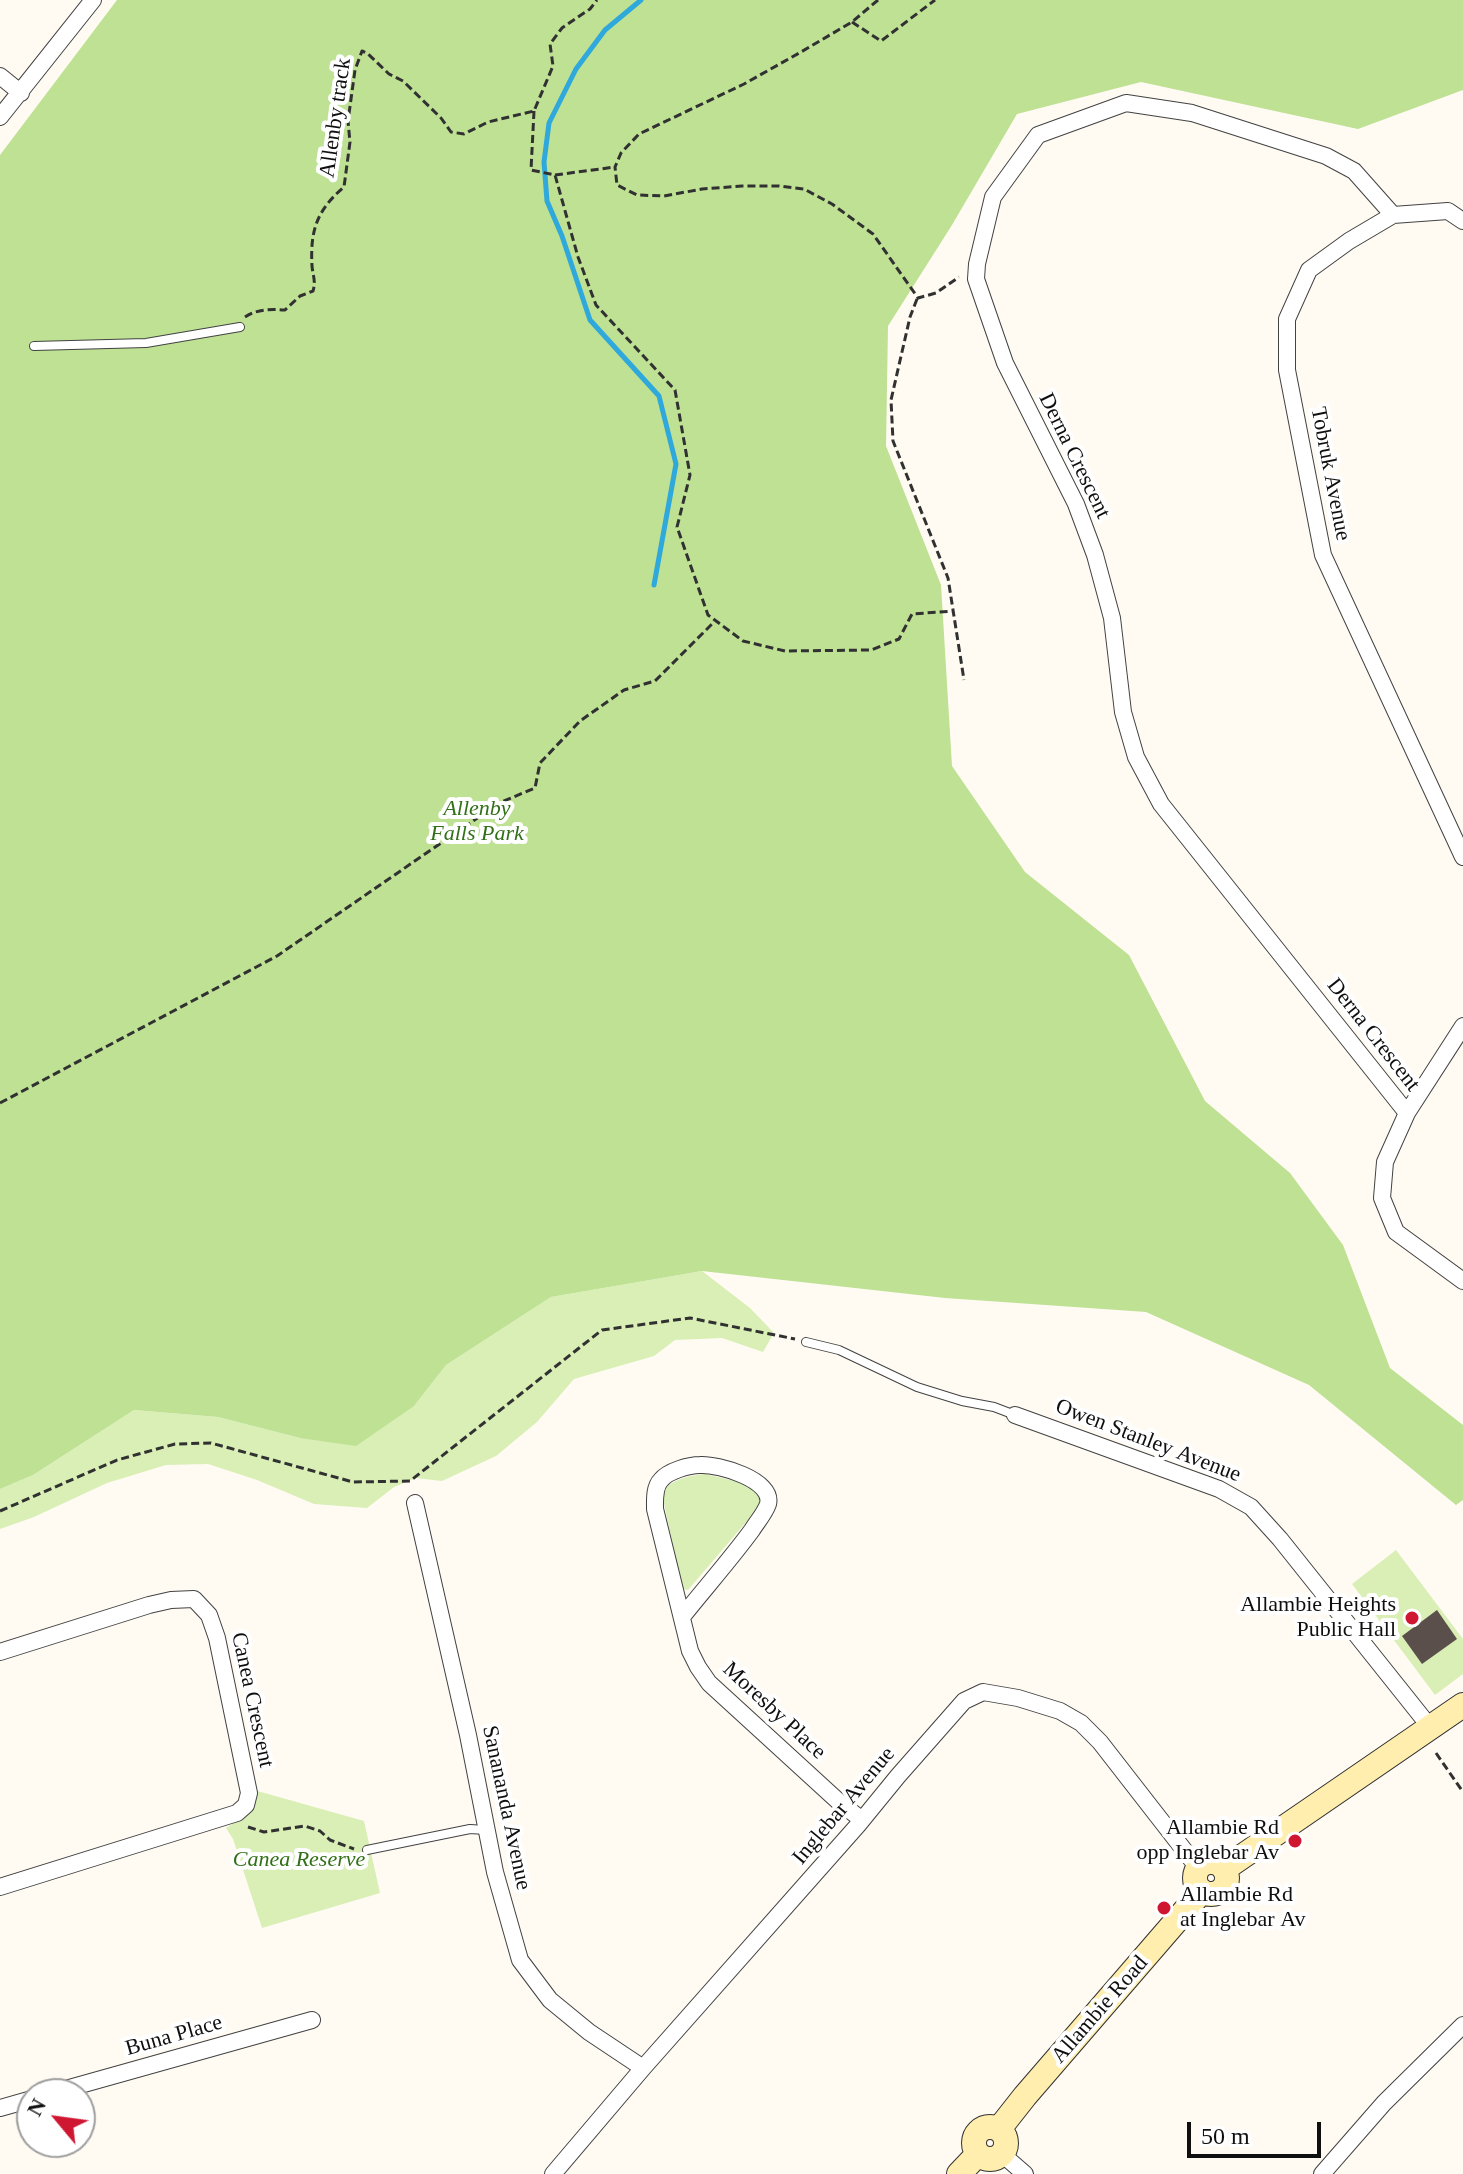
<!DOCTYPE html>
<style>
body{margin:0}
#map{position:relative;width:1463px;height:2174px;overflow:hidden;background:#fffbf2;font-family:"Times New Roman",serif}
canvas{display:block}
.north{position:absolute;left:16px;top:2078px;width:80px;height:80px;box-sizing:border-box;background:#fff;border:2px solid #9f9f9f;border-radius:50%;rotate:299deg;font-size:22px;font-weight:700;line-height:32px;text-align:center;color:#0f0f0f}
.north::after{content:'';display:block;margin:auto;width:28px;height:36px;background:#d01732;clip-path:polygon(50% 0,100% 100%,50% 72%,0 100%)}
.scale{position:absolute;left:1187px;top:2122px;width:134px;height:36px;box-sizing:border-box;border:4px solid #0f0f0f;border-top:0;padding-left:10px;font-size:24px;line-height:28px;white-space:nowrap;color:#0f0f0f;-webkit-text-stroke:6px #fff;paint-order:stroke}
</style>
<div id="map">
<canvas width="1463" height="2174"></canvas>
<div class="north">N</div>
<div class="scale">50 m</div>
</div>
<script>
const ctx = document.querySelector('canvas').getContext('2d');
ctx.lineJoin = 'round';
function fillPath(path, color) { ctx.fillStyle = color; ctx.fill(path, 'evenodd'); }
function stroke(path, color, width, dash) { ctx.strokeStyle = color; ctx.lineWidth = width; ctx.lineCap = dash ? 'butt' : 'round'; ctx.setLineDash(dash || []); ctx.stroke(path); }
function label(font, color, halo, rows, align = 'center') {
  ctx.font = font + ' "Times New Roman",serif'; ctx.lineWidth = 8; ctx.setLineDash([]); ctx.textBaseline = 'middle'; ctx.strokeStyle = halo; ctx.fillStyle = color; for (const [text, x, y, turn = 0] of rows) {
    ctx.save(); ctx.translate(x, y); ctx.rotate((+turn || 0) * Math.PI / 180); ctx.textAlign = isNaN(turn) ? turn : align; if (halo) ctx.strokeText(text, 0, 0); ctx.fillText(text, 0, 0); ctx.restore();
  }
}
const green = new Path2D(`
 M702,1271L750,1308L774,1333L763,1352L722,1338L675,1340L654,1356L574,1379L537,1422L496,1456L442,1481L416,1478L394,1487L367,1508L314,1504L257,1480L208,1464L166,1465L107,1483L34,1517L0,1529V1489L33,1475L134,1410L218,1417L300,1438L414,1406L446,1365L551,1297Z
 M705,1474L743,1483L760,1492L761,1501L759,1507L688,1590L683,1589L681,1584L663,1499L664,1489C677,1478 688,1476 705,1474Z
 M1396,1550L1463,1639V1674L1435,1695L1352,1584Z
 M254,1790L364,1821L380,1893L262,1928L233,1839L226,1828L248,1814Z`);
const forest = new Path2D(`
 M117,0H1463V90L1358,129L1141,82L1017,114L952,225L888,326L886,446L941,585L952,766L1025,872L1129,955L1205,1101L1290,1173L1343,1245L1390,1368L1463,1425V1500L1456,1505L1309,1385L1146,1312L945,1298L702,1271L551,1297L446,1365L414,1406L356,1446L300,1438L218,1417L134,1410L33,1475L0,1489V155Z`);
const stream = new Path2D(`
 M641,0L605,30L576,69L549,123L544,162L547,201L562,236L590,320L659,396L676,464L654,585`);
const building = new Path2D(`
 M1437,1610L1457,1639L1422,1664L1402,1636Z`);
const path = new Path2D(`
 M878,0L852,22L801,52L744,84L639,134L621,153L615,167L617,185L637,195L664,196L702,189L742,186H779L804,189L832,204L873,234L918,298L936,293L959,277
 M852,22L881,41L935,0
 M534,111L531,170L555,175L578,257L596,305L675,390L690,475L677,527L708,615L743,641L785,651L871,650L899,639L912,614L953,611
 M555,175L615,167
 M917,299L910,317L891,400L893,441L948,578L964,680
 M245,317C257,309 271,309 285,310L300,296L313,291C316,281 313,276 312,266C310,230 317,210 344,187L350,142L348,121L355,70L362,51L367,53L389,74L403,81L441,118L451,132L464,134L488,122L534,111L553,66L550,44L562,28L590,9L597,0
 M0,1103L277,956L499,803L535,788L540,763L580,721L624,690L655,681L715,621
 M0,1511L117,1460L175,1444L211,1443L353,1482L410,1481L602,1330L690,1318L795,1339
 M1436,1753L1463,1792
 M248,1827L264,1832L305,1826L320,1831L330,1840L354,1849`);
const service = new Path2D(`
 M34,346L146,343L240,327
 M806,1342L839,1350L917,1387L962,1401L994,1407L1015,1415
 M367,1850L470,1829L486,1830`);
const minor = new Path2D(`
 M0,76L21,93
 M0,117L93,0
 M1393,215L1354,171L1326,156L1192,113L1126,103L1038,135L993,197L977,264L976,279L1005,363L1076,504L1095,555L1112,618L1123,712L1136,757L1161,804L1407,1113
 M1463,221L1448,211L1393,215L1349,241L1309,270L1287,319V370L1323,555L1463,857
 M1463,1026L1407,1113L1385,1162L1382,1198L1396,1232L1463,1281
 M1015,1415L1219,1489L1251,1507L1280,1539L1430,1727
 M415,1503L468,1735L495,1872L520,1960L550,2000L589,2032L643,2068
 M682,1617C705,1588 730,1560 752,1530C757,1522 765,1513 768,1504C774,1480 719,1464 700,1465C689,1465 668,1471 661,1480C654,1487 655,1500 655,1509L690,1651L698,1667L709,1683L838,1801L862,1820
 M0,1652L149,1605L171,1600L194,1599L209,1615L217,1638L249,1793L246,1805L237,1813L0,1887
 M48,2094L312,2020
 M0,2108L32,2099
 M1002,2154L1025,2174
 M553,2174L643,2068L858,1825L898,1776L964,1701L983,1692L1018,1698L1060,1711L1081,1723L1100,1742L1198,1868
 M1322,2174L1384,2103L1463,2025`);
const secondary = new Path2D(`
 M1195 1878a16 16 0 1 1 32 0a16 16 0 1 1-32 0Z
 M1224,1869L1463,1705
 M974 2143a16 16 0 1 1 32 0a16 16 0 1 1-32 0Z
 M999,2129L1025,2096L1202,1891
 M959,2174L978,2154`);
const markers = [
 [1412,1618,8,"#d01732"],
 [1295,1841,8,"#d01732"],
 [1164,1908,8,"#d01732"]
];
const streetNames = [
 ["Allenby track",336,118,-82],
 ["Derna Crescent",1074,456,64],
 ["Tobruk Avenue",1330,474,79],
 ["Derna Crescent",1373,1035,52],
 ["Owen Stanley Avenue",1148,1441,21],
 ["Canea Crescent",252,1700,78],
 ["Moresby Place",774,1711,43],
 ["Inglebar Avenue",844,1806,-50],
 ["Sanananda Avenue",506,1808,78],
 ["Allambie Road",1100,2010,-49],
 ["Buna Place",174,2036,-16]
];
const parkNames = [
 ["Allenby",477,809],
 ["Falls Park",477,834],
 ["Canea Reserve",299,1860]
];
const poiNames = [
 ["Allambie Heights",1396,1605],
 ["Public Hall",1396,1630],
 ["Allambie Rd",1279,1828],
 ["opp Inglebar Av",1279,1853],
 ["Allambie Rd",1180,1895,"left"],
 ["at Inglebar Av",1180,1920,"left"]
];
fillPath(green, '#d9efb6');
fillPath(forest, '#bee194');
stroke(stream, '#2fa8dc', 5);
fillPath(building, '#5a4f4a');
stroke(service, '#424242', 10);
stroke(minor, '#424242', 18);
stroke(secondary, '#313131', 26);
stroke(path, '#313131', 3, [8, 4]);
stroke(service, '#fff', 8);
stroke(minor, '#fff', 16);
stroke(secondary, '#ffeead', 24);
for (const [x, y, r, color] of markers) { const dot = new Path2D(); dot.arc(x, y, r, 0, 2 * Math.PI); ctx.fillStyle = color; ctx.fill(dot); stroke(dot, '#fff', 3); }
label('22px', '#0f0f0f', '#fff', streetNames);
label('italic 22px', '#327017', '#fff', parkNames);
label('22px', '#0f0f0f', '#fff', poiNames, 'right');
</script>
